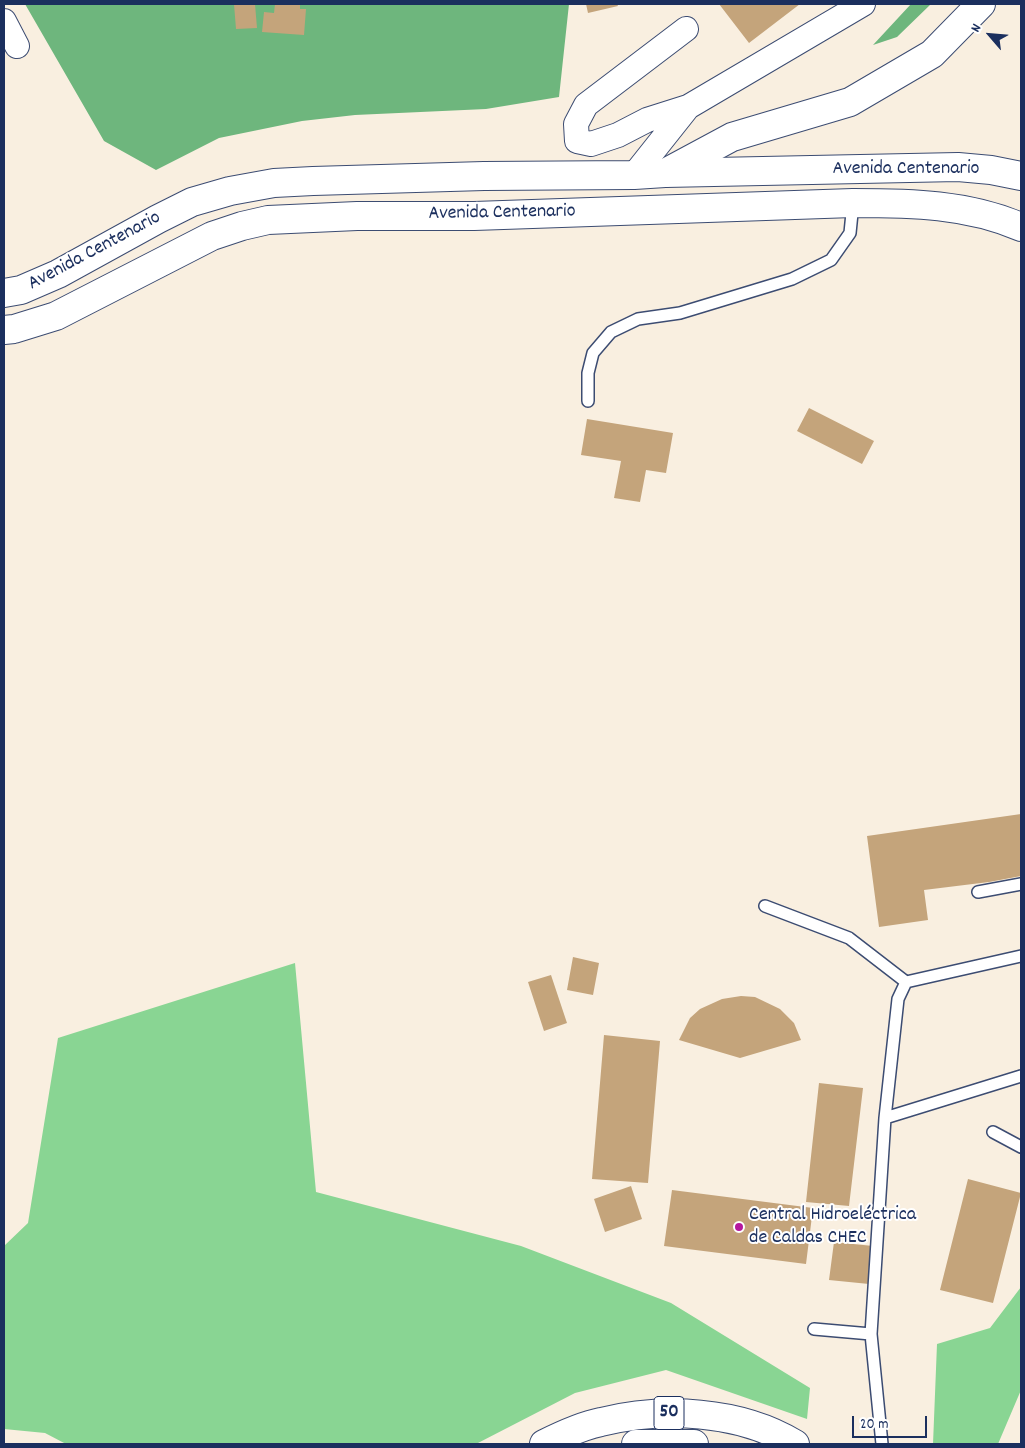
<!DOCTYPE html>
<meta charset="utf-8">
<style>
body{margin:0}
#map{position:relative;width:1025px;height:1448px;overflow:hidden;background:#f9efe0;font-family:Dekko,sans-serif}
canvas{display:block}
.frame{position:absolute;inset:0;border:5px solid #1b2f5e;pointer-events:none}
.north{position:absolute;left:965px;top:10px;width:50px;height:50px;-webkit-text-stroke:4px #fff;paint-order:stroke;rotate:297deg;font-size:14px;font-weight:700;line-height:20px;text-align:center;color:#1b2f5e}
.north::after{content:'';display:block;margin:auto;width:18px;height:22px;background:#1b2f5e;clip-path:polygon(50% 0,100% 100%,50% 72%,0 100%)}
.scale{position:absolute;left:852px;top:1416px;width:75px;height:22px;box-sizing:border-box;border:2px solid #1b2f5e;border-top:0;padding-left:6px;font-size:15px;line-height:18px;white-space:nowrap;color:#1b2f5e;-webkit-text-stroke:4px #fff;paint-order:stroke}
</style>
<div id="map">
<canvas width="1025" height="1448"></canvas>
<div class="frame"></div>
<div class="north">N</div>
<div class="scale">20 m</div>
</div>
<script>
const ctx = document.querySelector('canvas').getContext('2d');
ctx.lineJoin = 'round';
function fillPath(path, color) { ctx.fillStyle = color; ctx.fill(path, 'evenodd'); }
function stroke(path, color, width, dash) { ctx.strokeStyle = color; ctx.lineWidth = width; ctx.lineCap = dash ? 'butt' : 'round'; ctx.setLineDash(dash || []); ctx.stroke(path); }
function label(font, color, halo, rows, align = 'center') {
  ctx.font = font + ' Dekko,sans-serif'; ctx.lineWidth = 4; ctx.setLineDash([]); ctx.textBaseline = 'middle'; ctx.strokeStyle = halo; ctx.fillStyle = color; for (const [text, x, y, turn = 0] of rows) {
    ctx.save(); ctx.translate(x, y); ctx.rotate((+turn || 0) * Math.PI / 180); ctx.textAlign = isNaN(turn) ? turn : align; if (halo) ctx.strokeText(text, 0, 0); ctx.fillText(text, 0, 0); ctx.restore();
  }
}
const green = new Path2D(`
 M295,963L316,1192L521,1246L671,1303L810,1388L807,1419L666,1370L575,1393L476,1444H66L45,1433L4,1429V1246L28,1223L58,1038Z
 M1021,1287V1390L998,1444H933L937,1344L990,1328Z`);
const forest = new Path2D(`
 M25,4H569L559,97L486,109L355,115L302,121L219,138L156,170L104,141Z
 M911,4H931L897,37L873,45Z`);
const building = new Path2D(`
 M234,4H255L257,28L236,29Z
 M275,4H300V9H306L304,35L262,32L264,12L274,13Z
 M586,4H617L618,6L588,13Z
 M719,4H800L749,43Z
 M809,408L874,441L862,464L797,431Z
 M587,419L673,433L666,473L646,470L640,502L614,498L621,461L581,455Z
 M1021,814V876L989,882L924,890L928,920L879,927L867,836Z
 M573,957L599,963L593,995L567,990Z
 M551,975L567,1023L544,1031L528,982Z
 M741,996L755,997L780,1009L794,1023L801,1040L740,1058L679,1040L690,1018L700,1009L722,999Z
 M604,1035L660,1041L648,1183L592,1179Z
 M819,1083L863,1088L849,1206L806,1202Z
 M968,1179L1021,1193L993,1303L940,1290Z
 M631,1186L642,1219L605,1232L594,1199Z
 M672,1190L813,1208L806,1264L664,1246Z
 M834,1242L873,1246L869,1284L829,1280Z`);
const lane = new Path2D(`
 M588,401V373L593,353L611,332L638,319L680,313L792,279L831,260L850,233L853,203
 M978,892L1021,884
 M765,906L849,938L906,982
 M906,982L1021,956
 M885,1118L1021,1076
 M993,1132L1021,1147
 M814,1329L871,1334
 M882,1444L871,1334L885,1118L898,999L906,982`);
const street = new Path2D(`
 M4,21L17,46
 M686,29L586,105L576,124L577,141L591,144L618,135L647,120L688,107
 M634,175L688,107L863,4`);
const primary = new Path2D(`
 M4,293L21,290L58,274L158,219L192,202L230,191L274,183L313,181L484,176L634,175L665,173L958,167L991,170L1021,176
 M4,330L14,329L56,316L212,236L242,226L268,220L357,216H474L853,203C911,203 968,204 1021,227`);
const highway = new Path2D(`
 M665,173L732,137L850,102L932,54L981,4
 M544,1444C562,1435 581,1426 601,1422C663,1407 739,1410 795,1444
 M636,1444H694`);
const markers = [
 [739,1227,5,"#b5179e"]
];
const shields = [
 [669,1413,30]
];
const shieldNames = [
 ["50",669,1413]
];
const streetNames = [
 ["Avenida Centenario",906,170],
 ["Avenida Centenario",502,214,-1],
 ["Avenida Centenario",95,252,-28]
];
const poiNames = [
 ["Central Hidroeléctrica",749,1216],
 ["de Caldas CHEC",749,1239]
];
fillPath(green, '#89d593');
fillPath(forest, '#6eb67d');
fillPath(building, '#c4a47b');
stroke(lane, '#3c4c72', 14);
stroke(street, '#3c4c72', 26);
stroke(primary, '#3c4c72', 30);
stroke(highway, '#3c4c72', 30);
stroke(lane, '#fff', 11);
stroke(street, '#fff', 24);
stroke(primary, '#fff', 28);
stroke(highway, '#fff', 28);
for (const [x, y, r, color] of markers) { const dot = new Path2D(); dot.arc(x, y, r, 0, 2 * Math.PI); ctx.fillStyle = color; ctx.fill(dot); stroke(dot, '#fff', 2); }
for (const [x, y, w] of shields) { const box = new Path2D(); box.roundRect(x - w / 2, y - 16.5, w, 33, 4); ctx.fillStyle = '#fff'; ctx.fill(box); stroke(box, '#1b2f5e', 1); }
label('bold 19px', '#1b2f5e', null, shieldNames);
label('20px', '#1b2f5e', '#fff', streetNames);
label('20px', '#1b2f5e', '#fff', poiNames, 'left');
</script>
